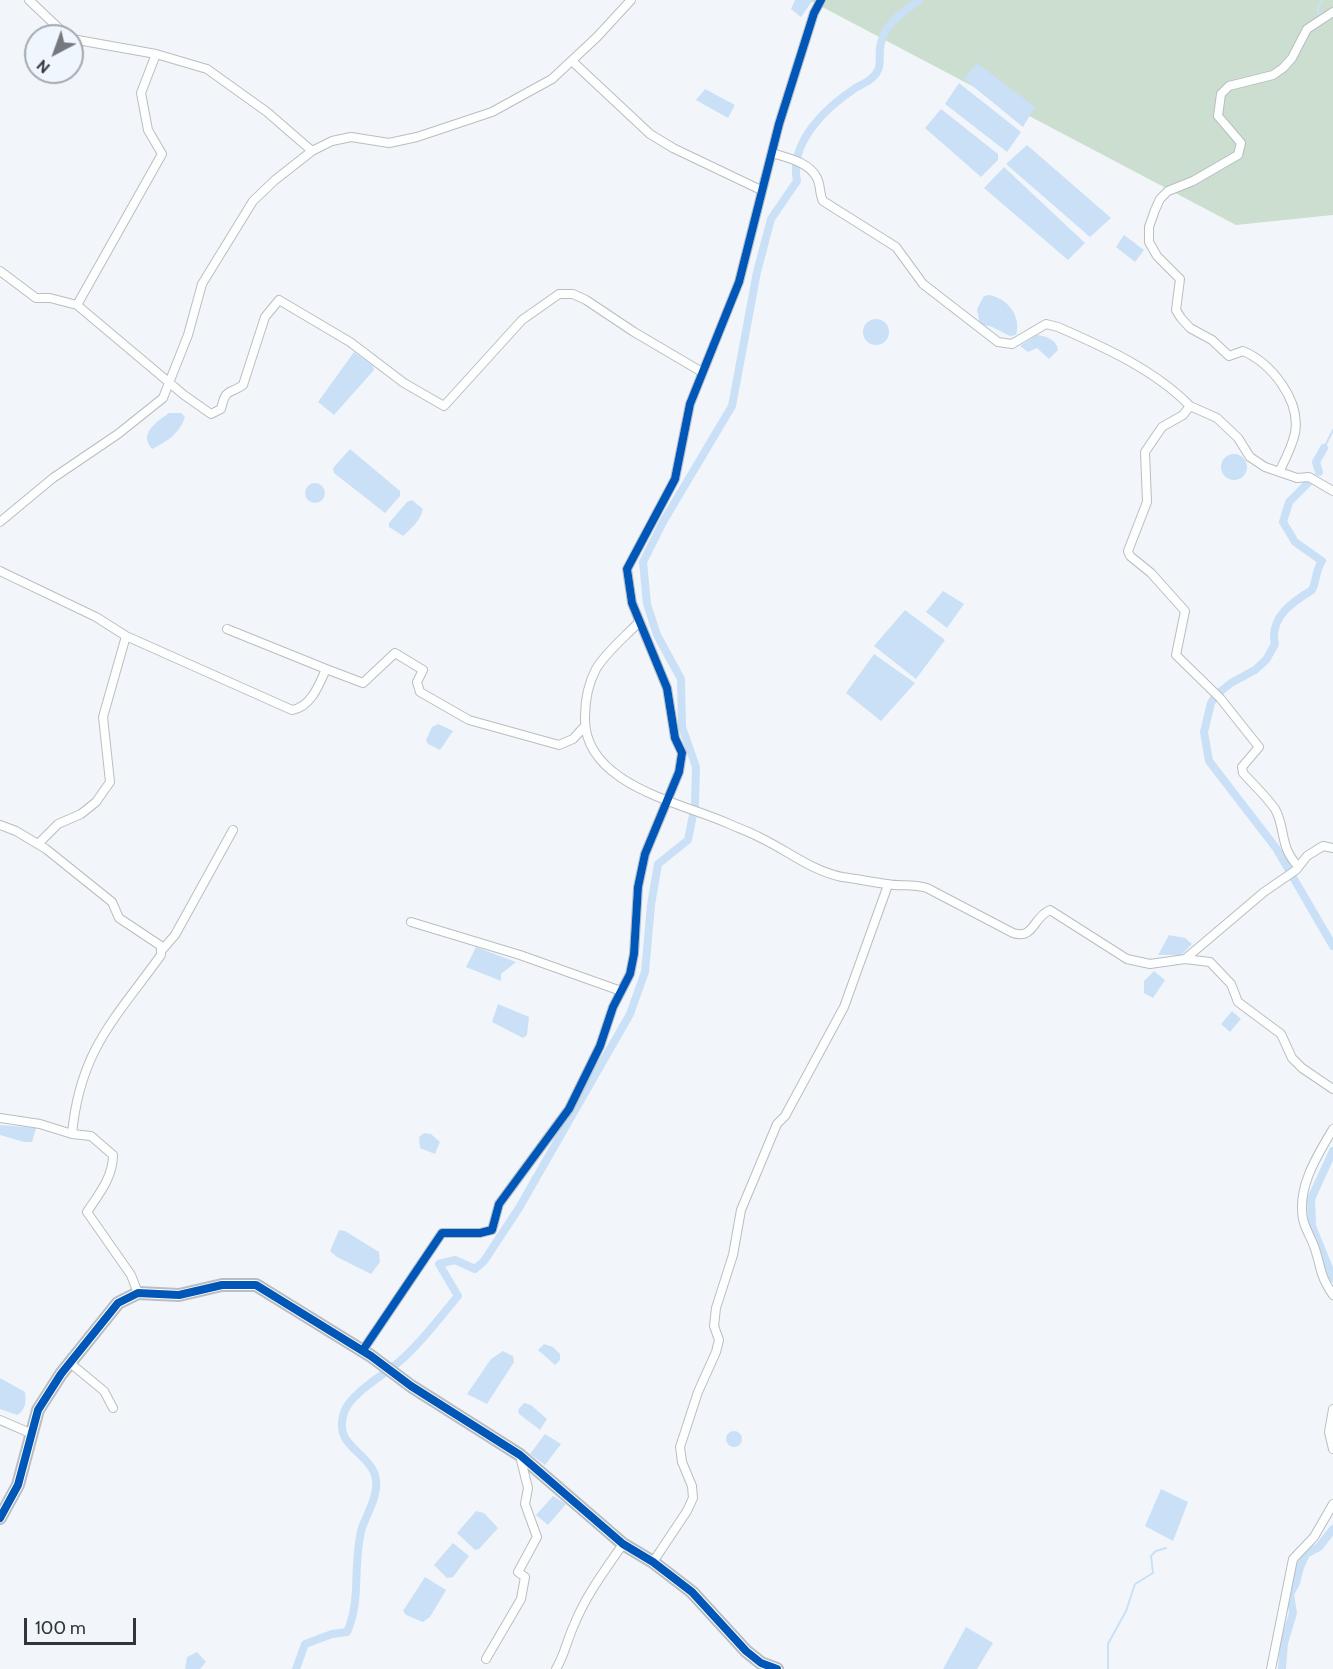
<!DOCTYPE html>
<style>
body{margin:0}
#map{position:relative;width:1333px;height:1669px;overflow:hidden;background:#f2f6fa;font-family:Cabin,sans-serif}
canvas{display:block}
.north{position:absolute;left:24px;top:24px;width:60px;height:60px;box-sizing:border-box;background:#eff6fe;border:2px solid #a3a9af;border-radius:50%;rotate:221deg;font-size:16px;font-weight:700;line-height:24px;text-align:center;color:#323539}
.north::after{content:'';display:block;margin:auto;width:21px;height:27px;background:#75797d;clip-path:polygon(50% 0,100% 100%,50% 72%,0 100%)}
.scale{position:absolute;left:24px;top:1618px;width:112px;height:27px;box-sizing:border-box;border:3px solid #323539;border-top:0;padding-left:8px;font-size:18px;line-height:21px;white-space:nowrap;color:#323539;-webkit-text-stroke:4px #eff6fe;paint-order:stroke}
</style>
<div id="map">
<canvas width="1333" height="1669"></canvas>
<div class="north">N</div>
<div class="scale">100 m</div>
</div>
<script>
const ctx = document.querySelector('canvas').getContext('2d');
ctx.lineJoin = 'round';
function fillPath(path, color) { ctx.fillStyle = color; ctx.fill(path, 'evenodd'); }
function stroke(path, color, width, dash) { ctx.strokeStyle = color; ctx.lineWidth = width; ctx.lineCap = dash ? 'butt' : 'round'; ctx.setLineDash(dash || []); ctx.stroke(path); }
const green = new Path2D(`
 M809,0H1333V215L1236,225Z`);
const water = new Path2D(`
 M795,0H813L801,17L791,9Z
 M977,63L1035,107L1023,127L964,79Z
 M959,83L1021,132L1007,152L945,104Z
 M705,89L735,105L728,118L696,100Z
 M941,109L998,154V160L981,177L925,128Z
 M1027,145L1111,218L1090,237L1006,164Z
 M1004,167L1085,243L1068,260L984,188Z
 M1124,235L1144,250L1135,262L1116,247Z
 M989,295C1007,298 1022,316 1016,335L1010,336L990,326L980,325L977,309L984,296Z
 M863 332a13 13 0 1 1 26 0a13 13 0 1 1-26 0Z
 M1037,335C1046,336 1057,340 1058,350L1049,359L1037,348L1028,352L1020,346Z
 M354,352L373,366L374,370L334,415L318,402Z
 M169,413H181L185,417C180,433 167,442 152,449C138,433 157,422 169,413Z
 M350,449L400,491V496L385,513L334,473L333,468Z
 M1221 467a13 13 0 1 1 26 0a13 13 0 1 1-26 0Z
 M305 493a10 10 0 1 1 20 0a10 10 0 1 1-20 0Z
 M412,500L423,509C420,521 412,528 403,536L389,527V523L407,502Z
 M943,591L964,604L947,628L926,612Z
 M905,610L945,640L916,679L874,646Z
 M874,654L915,683L881,721L846,693Z
 M438,724L453,731L440,750L428,744L426,740L432,727Z
 M1169,935L1185,938L1192,944L1181,955H1158Z
 M476,947L516,962L501,974V981L466,967Z
 M1154,971L1165,980L1153,998L1144,993V981Z
 M498,1004L529,1017L527,1035L523,1038L492,1022Z
 M1232,1011L1241,1019L1230,1032L1221,1024Z
 M0,1125L36,1128L32,1142H24L0,1135Z
 M424,1133L431,1134L440,1142L435,1154L420,1148L419,1137Z
 M339,1230L345,1231L379,1252L380,1262L371,1274L337,1257L330,1251Z
 M544,1344L553,1347L560,1354V1360L555,1365L538,1350Z
 M503,1351L513,1356L514,1362L487,1404L467,1394L491,1359Z
 M0,1378L25,1392C26,1401 26,1410 17,1415L0,1409Z
 M524,1403L531,1405L547,1419L540,1430L519,1414L518,1410Z
 M726 1439a8 8 0 1 1 16 0a8 8 0 1 1-16 0Z
 M545,1434L561,1444L545,1465L530,1454Z
 M1161,1489L1188,1502L1173,1541L1145,1526Z
 M553,1496L566,1504L548,1525L536,1515Z
 M476,1511L484,1513L498,1528L479,1549L475,1550L457,1533Z
 M453,1543L469,1556L453,1577L447,1578L434,1565Z
 M425,1577L446,1590L430,1617L423,1622L406,1615L403,1611Z
 M966,1627L993,1643L977,1669H943Z
 M197,1652L206,1662L200,1669H185L187,1657Z`);
const stream = new Path2D(`
 M1321,0L1317,13L1323,15
 M1324,448L1333,430
 M1108,1669V1644L1126,1611L1135,1584L1153,1573L1151,1556L1156,1551L1166,1548`);
const canal = new Path2D(`
 M1319,472L1316,462L1324,448
 M1313,478L1289,502L1283,522L1295,542L1322,561C1315,571 1317,580 1312,590C1292,602 1269,618 1275,644L1266,660L1255,670L1231,683L1216,695L1211,703L1204,732L1209,761L1276,848L1333,946
 M1333,1151L1311,1199L1312,1226L1333,1278
 M296,1669L305,1644L332,1634L347,1632C362,1600 352,1562 362,1528C367,1513 378,1497 376,1480C372,1451 330,1448 345,1410C353,1392 385,1374 400,1361C422,1342 439,1318 458,1296L439,1264L455,1260L475,1269L484,1261L519,1208L630,1014L645,972L651,905L658,864L688,840L695,805L696,767L682,727L681,679L657,635L647,604L643,562L663,522L732,406L757,272L771,219L797,181C789,142 826,107 857,87C865,83 874,79 878,70C881,65 879,54 880,48C883,24 901,14 919,0
 M1282,1669L1284,1643L1293,1613L1290,1594L1296,1583L1300,1567L1306,1554L1319,1547L1333,1529`);
const street = new Path2D(`
 M29,0L67,36
 M72,39L156,54L207,69L267,112L312,151
 M572,61L650,134L673,148L761,190
 M772,153C788,158 809,162 817,178C821,186 819,193 823,201L896,247L923,284L998,342L1012,344L1046,324L1058,327C1104,347 1155,370 1190,406
 M0,271L36,298H50L77,305L184,395L211,414L221,409C226,387 229,395 243,385L265,317L279,300L350,342L404,383L444,406L522,320L559,294H573L586,300L634,332L702,372
 M77,305L162,154L148,130L141,93L156,54
 M1279,472C1285,460 1292,447 1295,433C1301,400 1271,363 1243,351L1229,356L1212,340L1190,328L1181,318L1176,310L1180,279L1157,256L1149,242V227L1155,210L1160,199L1168,191L1193,181L1238,155L1241,143L1218,116L1221,94L1229,86L1273,75L1283,68L1292,58L1307,29L1333,12
 M0,522L53,478L118,434L163,398L188,335L202,284L253,201L275,180L312,151L332,141L351,137L389,143L417,137L492,112L552,79L597,37L631,0
 M0,571L96,617L126,636L292,710C311,707 319,685 326,669L363,683L395,653L423,670L417,682L420,692L469,720L559,745L573,739L584,727
 M639,622C626,636 606,652 596,669C588,684 585,700 585,717C583,784 679,802 727,823C738,828 750,832 761,838C788,851 812,871 842,877C857,879 872,882 887,884C901,887 911,883 927,888L1013,933C1034,940 1033,917 1050,910L1127,959L1150,964L1185,959L1264,892L1296,870L1307,856L1323,846L1333,848
 M227,629L326,669
 M0,825L16,831L46,849L112,902L119,918L161,946V955C115,1019 80,1050 72,1134L91,1136L113,1155C113,1177 99,1194 87,1212L131,1275L138,1293
 M38,844L58,824L81,814L96,802L110,782L103,717L126,636
 M1298,866C1279,847 1286,828 1275,809C1266,796 1253,784 1243,773L1242,767L1259,747L1220,698L1176,655L1185,611L1151,573L1130,556L1128,551L1147,502L1145,452L1162,427L1183,415L1190,406L1217,418L1238,438L1250,457L1265,467L1297,478L1309,477L1333,491
 M411,922L520,955L621,991
 M162,950L175,935L233,830
 M1185,959L1210,962L1231,984L1238,1002L1281,1034L1292,1058L1302,1068L1333,1089
 M0,1118L40,1124L72,1134
 M1333,1129C1317,1156 1297,1187 1303,1219C1305,1229 1312,1239 1315,1249C1322,1270 1319,1274 1333,1295
 M363,1350L442,1233H480L492,1230L499,1204L569,1109L600,1046L613,1007L630,974L634,954L638,887L645,854L679,772L682,753L675,738L667,688L632,603L627,569L675,479L690,404L739,282L779,124L814,13L821,0
 M70,1363L104,1391L113,1408
 M1333,1409L1329,1432L1333,1449
 M0,1420L30,1433
 M653,1562L687,1511L693,1498L692,1486L682,1462L680,1447L698,1392L716,1352L719,1340L714,1326L716,1308L733,1255L741,1210L777,1124L785,1116L844,1007L888,885
 M486,1659L521,1599L525,1577L518,1572L537,1537L525,1504L528,1488L520,1456
 M556,1669C565,1654 567,1640 574,1625C586,1595 605,1570 623,1544
 M1271,1669L1293,1559L1314,1537L1333,1504`);
const secondary = new Path2D(`
 M0,1518L18,1485L38,1410L61,1374L118,1303L138,1293L179,1295L222,1285H256L371,1356L411,1386L520,1455L623,1544L653,1562L692,1592L746,1651L761,1663L777,1669`);
const cycleway = new Path2D(`
 M363,1350L442,1233H480L492,1230L499,1204L569,1109L600,1046L613,1007L630,974L634,954L638,887L645,854L679,772L682,753L675,738L667,688L632,603L627,569L675,479L690,404L739,282L779,124L814,13L821,0
 M0,1518L18,1485L38,1410L61,1374L118,1303L138,1293L179,1295L222,1285H256L371,1356L411,1386L520,1455L623,1544L653,1562L692,1592L746,1651L761,1663L777,1669`);
fillPath(green, '#ccdecf');
fillPath(water, '#c9e0f7');
stroke(stream, '#c9e0f7', 2);
stroke(canal, '#c9e0f7', 8);
stroke(street, '#babdc1', 10);
stroke(secondary, '#babdc1', 14);
stroke(street, '#fdfefe', 8);
stroke(secondary, '#fdfefe', 10);
stroke(cycleway, '#0057b8', 8);
</script>
